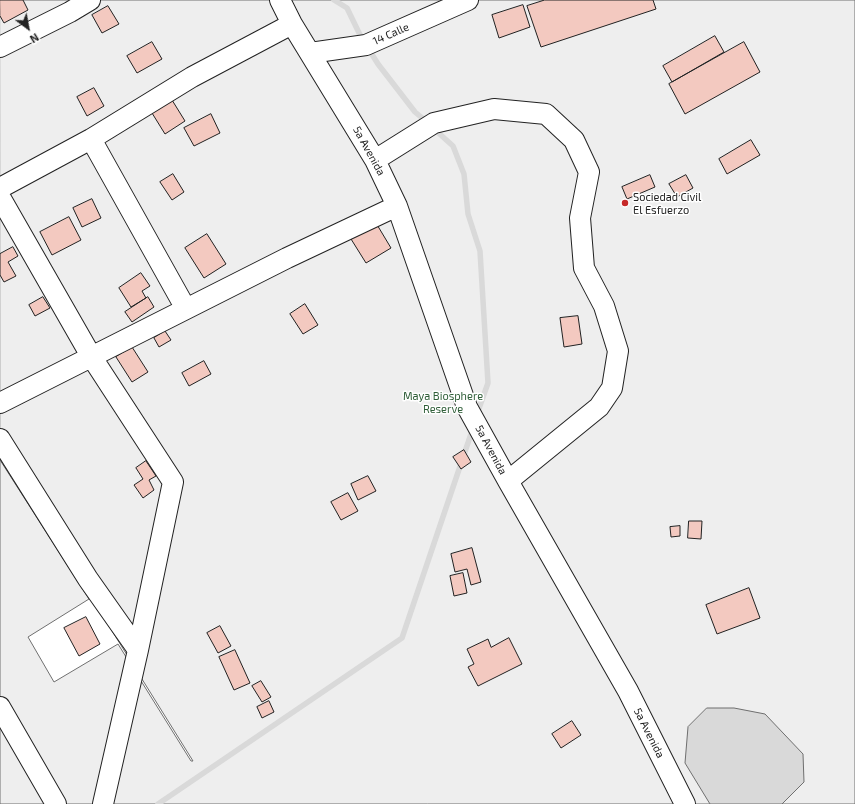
<!DOCTYPE html>
<style>
body{margin:0}
#map{position:relative;width:855px;height:804px;overflow:hidden;background:#fff;font-family:"Exo 2",sans-serif}
canvas{display:block}
.north{position:absolute;left:8px;top:8px;width:40px;height:40px;-webkit-text-stroke:3px #fff;paint-order:stroke;rotate:148deg;font-size:11px;font-weight:700;line-height:16px;text-align:center;color:#222}
.north::after{content:'';display:block;margin:auto;width:14px;height:18px;background:#222;clip-path:polygon(50% 0,100% 100%,50% 72%,0 100%)}
</style>
<div id="map">
<canvas width="855" height="804"></canvas>
<div class="north">N</div>
</div>
<script>
const ctx = document.querySelector('canvas').getContext('2d');
ctx.lineJoin = 'round';
function fillPath(path, color) { ctx.fillStyle = color; ctx.fill(path, 'evenodd'); }
function stroke(path, color, width, dash) { ctx.strokeStyle = color; ctx.lineWidth = width; ctx.lineCap = dash ? 'butt' : 'round'; ctx.setLineDash(dash || []); ctx.stroke(path); }
function label(font, color, halo, rows, align = 'center') {
  ctx.font = font + ' "Exo 2",sans-serif'; ctx.lineWidth = 3; ctx.setLineDash([]); ctx.textBaseline = 'middle'; ctx.strokeStyle = halo; ctx.fillStyle = color; for (const [text, x, y, turn = 0] of rows) {
    ctx.save(); ctx.translate(x, y); ctx.rotate((+turn || 0) * Math.PI / 180); ctx.textAlign = isNaN(turn) ? turn : align; if (halo) ctx.strokeText(text, 0, 0); ctx.fillText(text, 0, 0); ctx.restore();
  }
}
const green = new Path2D(`
 M0,0H855V804H0V460L89,599L28,637L54,682L118,644L191,761H193L0,451Z`);
const water = new Path2D(`
 M707,708H734L765,714L803,754L804,782L782,804H710L685,763L688,727Z`);
const stream = new Path2D(`
 M334,0L347,8L361,37L378,64L415,112L427,122
 M433,128L453,146L464,174L468,214L480,251L488,383L477,414
 M158,804L402,638L473,428`);
const building = new Path2D(`
 M0,0H23L28,10L4,23L0,16Z
 M545,0H653L656,9L541,47L527,6Z
 M523,5L530,27L499,38L492,15Z
 M108,6L119,24L102,33L92,15Z
 M715,36L724,52L672,82L663,66Z
 M152,42L162,59L137,73L127,56Z
 M744,42L760,72L685,114L669,84Z
 M94,88L104,106L87,116L77,97Z
 M172,100L185,121L165,134L152,113Z
 M211,114L220,133L194,146L184,128Z
 M751,140L760,155L727,174L719,159Z
 M173,174L184,192L172,200L160,182Z
 M650,175L655,187L627,199L622,187Z
 M686,175L693,188L677,197L669,184Z
 M92,199L101,218L82,227L73,208Z
 M69,217L81,240L52,255L40,232Z
 M376,223L391,248L366,263L351,239Z
 M207,234L226,264L204,278L185,248Z
 M13,247L18,256L8,262L16,276L4,282L0,275V254Z
 M141,273L150,286L142,291L146,298L131,307L119,288Z
 M43,297L50,308L35,316L29,305Z
 M148,297L154,307L132,322L125,312Z
 M305,304L318,325L303,334L290,314Z
 M578,316L582,344L564,347L560,318Z
 M165,331L171,340L159,347L154,338Z
 M132,347L148,372L132,382L116,357Z
 M204,361L211,374L189,386L182,373Z
 M464,450L471,462L461,469L453,457Z
 M146,461L156,476L149,480L154,490L143,498L134,485L143,479L136,468Z
 M368,476L376,491L358,500L351,484Z
 M348,493L358,511L341,520L331,502Z
 M689,521H702L701,539L688,538Z
 M680,526V536L671,537L670,527Z
 M472,548L481,582L471,585L467,569L455,572L451,554Z
 M463,573L467,593L454,596L450,576Z
 M749,588L760,618L717,634L706,605Z
 M86,617L100,644L79,656L64,628Z
 M220,626L231,646L218,653L207,633Z
 M509,638L522,664L478,686L468,667L474,664L467,649L488,639L491,647Z
 M235,650L250,683L234,690L219,657Z
 M261,681L271,697L262,702L252,686Z
 M269,701L274,712L262,718L257,707Z
 M572,721L581,735L561,748L552,734Z`);
const minor = new Path2D(`
 M280,0L292,24L375,160L397,206L467,407L508,481L628,691L685,804
 M0,47L70,12L90,0
 M310,53L366,45L468,0
 M91,139L186,309
 M375,160L434,123L494,109L546,114L574,140L589,172L580,218L584,268L604,306L618,351L612,388L599,407L508,481
 M0,188L91,139L192,77L292,24
 M0,197L91,356L173,482L138,650L103,804
 M0,403L287,258L397,206
 M0,439L88,579L138,650
 M0,707L56,804`);
const markers = [
 [625,203,4,"#c62828"]
];
const streetNames = [
 ["14 Calle",391,34,-24],
 ["5a Avenida",369,151,61],
 ["5a Avenida",491,450,62],
 ["5a Avenida",649,733,63]
];
const poiNames = [
 ["Sociedad Civil",633,197],
 ["El Esfuerzo",633,210]
];
const parkNames = [
 ["Maya Biosphere",443,396],
 ["Reserve",443,409]
];
fillPath(green, '#eee');
stroke(green, '#6f6f6f', 1);
fillPath(water, '#d9d9d9');
stroke(water, '#6f6f6f', 1);
stroke(stream, '#d9d9d9', 5.5);
fillPath(building, '#f3c9c0');
stroke(building, '#222', 1);
stroke(minor, '#222', 22);
stroke(minor, '#fff', 20);
for (const [x, y, r, color] of markers) { const dot = new Path2D(); dot.arc(x, y, r, 0, 2 * Math.PI); ctx.fillStyle = color; ctx.fill(dot); stroke(dot, '#fff', 1.5); }
label('11px', '#222', '#fff', streetNames);
label('11px', '#222', '#fff', poiNames, 'left');
label('11px', '#2f5e38', '#fff', parkNames);
</script>
